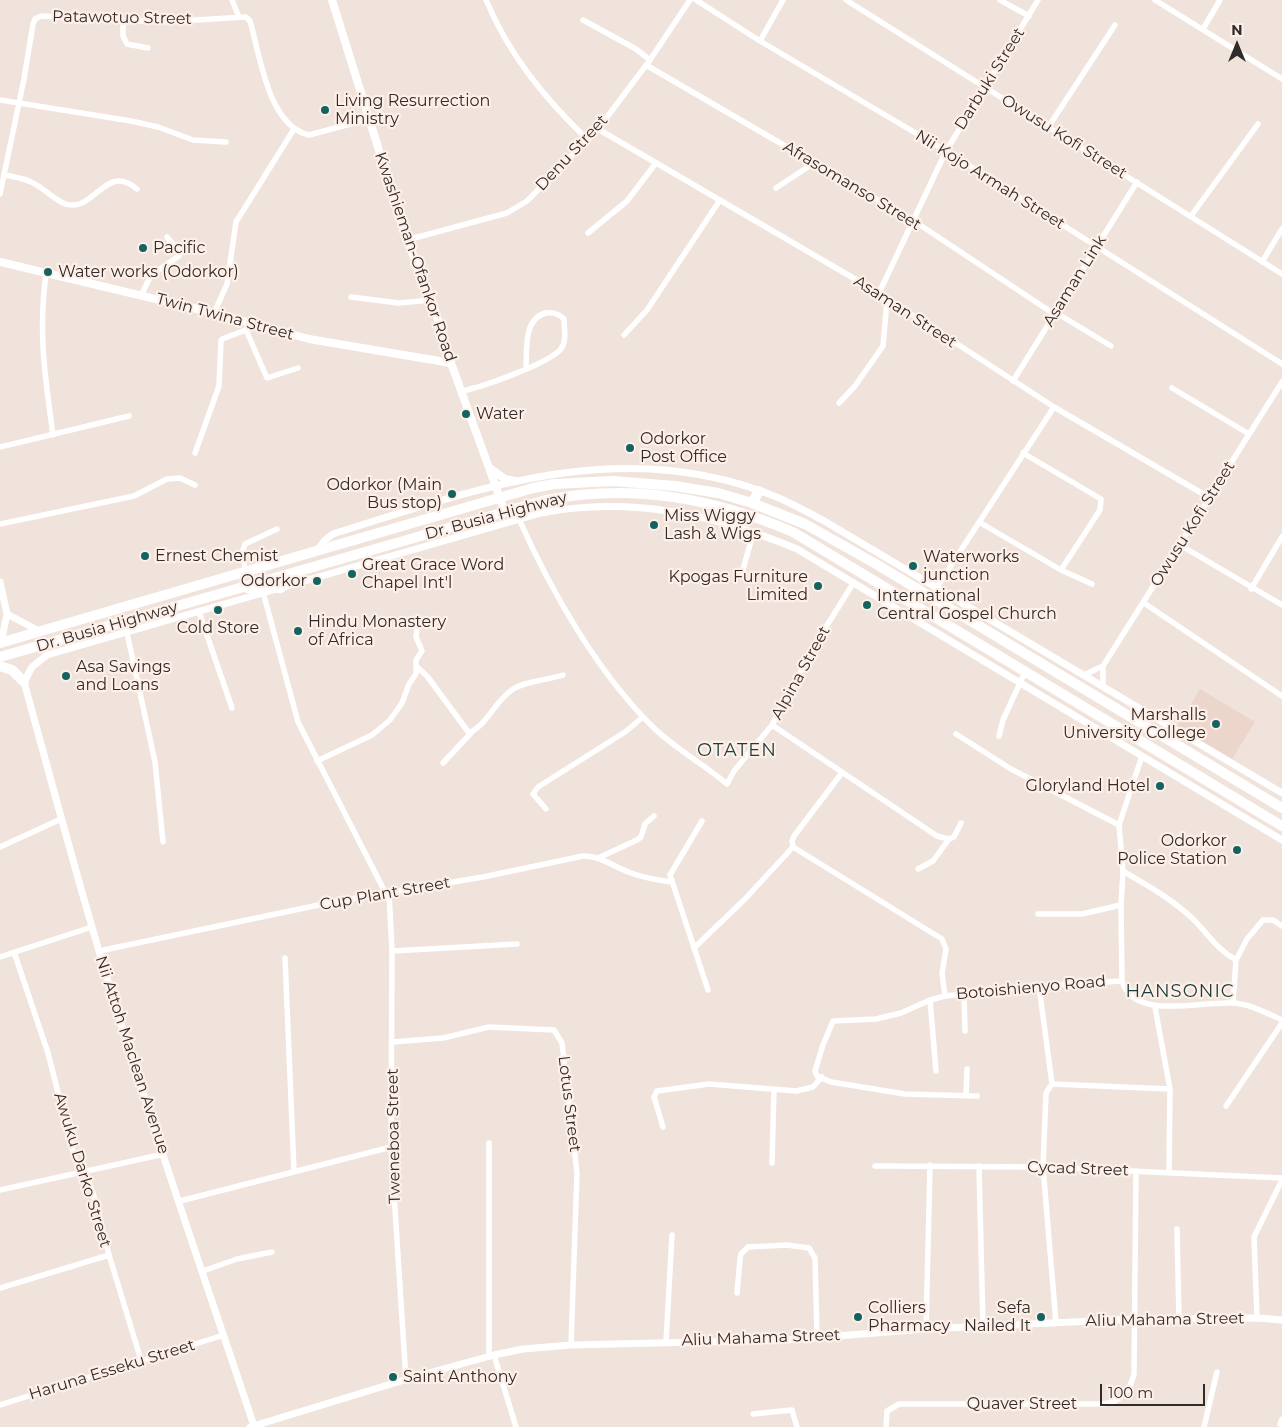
<!DOCTYPE html>
<style>
body{margin:0}
#map{position:relative;width:1282px;height:1427px;overflow:hidden;background:#f0e3db;font-family:Montserrat,sans-serif}
canvas{display:block}
.north{position:absolute;left:1212px;top:20px;width:50px;height:50px;-webkit-text-stroke:4px #fef0e8;paint-order:stroke;rotate:0deg;font-size:14px;font-weight:700;line-height:20px;text-align:center;color:#312b29}
.north::after{content:'';display:block;margin:auto;width:18px;height:22px;background:#312b29;clip-path:polygon(50% 0,100% 100%,50% 72%,0 100%)}
.scale{position:absolute;left:1100px;top:1384px;width:105px;height:22px;box-sizing:border-box;border:2px solid #312b29;border-top:0;padding-left:6px;font-size:15px;line-height:18px;white-space:nowrap;color:#312b29;-webkit-text-stroke:4px #fef0e8;paint-order:stroke}
</style>
<div id="map">
<canvas width="1282" height="1427"></canvas>
<div class="north">N</div>
<div class="scale">100 m</div>
</div>
<script>
const ctx = document.querySelector('canvas').getContext('2d');
ctx.lineJoin = 'round';
function fillPath(path, color) { ctx.fillStyle = color; ctx.fill(path, 'evenodd'); }
function stroke(path, color, width, dash) { ctx.strokeStyle = color; ctx.lineWidth = width; ctx.lineCap = dash ? 'butt' : 'round'; ctx.setLineDash(dash || []); ctx.stroke(path); }
function label(font, color, halo, rows, align = 'center') {
  ctx.font = font + ' Montserrat,sans-serif'; ctx.lineWidth = 4.5; ctx.setLineDash([]); ctx.textBaseline = 'middle'; ctx.strokeStyle = halo; ctx.fillStyle = color; for (const [text, x, y, turn = 0] of rows) {
    ctx.save(); ctx.translate(x, y); ctx.rotate((+turn || 0) * Math.PI / 180); ctx.textAlign = isNaN(turn) ? turn : align; if (halo) ctx.strokeText(text, 0, 0); ctx.fillText(text, 0, 0); ctx.restore();
  }
}
const built = new Path2D(`
 M1200,689L1255,722L1232,759L1177,727Z`);
const minor = new Path2D(`
 M232,0L239,17
 M486,0C509,55 545,99 588,140
 M696,0L760,41L946,151L1282,364
 M846,0L1282,274
 M1000,0L1029,16
 M1155,0L1282,79
 M123,20V36L127,44L148,48
 M583,20L636,49L650,60
 M1203,29L1220,0
 M760,41L783,0
 M646,65L914,221L1054,314
 M0,100L131,121L158,127L193,140L226,142
 M1049,126L1115,25
 M598,129L879,293L1054,407L1210,498
 M5,175C14,177 23,178 31,182C44,187 58,205 72,205C97,205 108,164 137,189
 M776,188L814,163
 M0,194L24,79L33,24L35,19L41,16L162,22L246,17L250,21C260,55 268,126 309,135L369,119
 M1191,216L1258,124
 M588,233L627,201L656,163
 M407,240L507,213L527,201L598,129L650,60L690,0
 M1262,262L1282,229
 M46,274C38,332 45,377 53,435
 M879,293L946,151L1038,0
 M141,296L151,275L179,256L180,253L167,237
 M351,297L399,303L432,300
 M1055,312L1111,346
 M214,313L227,284L236,222L294,129
 M246,330L267,378L298,368
 M624,335L647,310L720,200
 M1013,381L1137,182
 M1172,388L1249,434
 M462,391C482,387 548,364 561,349C567,341 564,328 564,319C559,314 554,312 546,313C523,318 527,351 526,369
 M839,403L855,386L883,346L887,300
 M0,447L129,416
 M195,453L219,386L221,341L222,339L246,330L248,323
 M1023,453L1101,499L1100,510L1061,570
 M519,519C551,591 598,674 655,729C677,750 704,764 727,784L734,771L772,725L816,643L854,582
 M979,522L1061,570L1092,584
 M0,524L134,496L167,479L180,478L195,485
 M1180,545L1282,605
 M245,572L243,550L245,544L277,529
 M744,574L743,569L754,531
 M937,587L1054,407
 M1251,589L1282,537
 M263,592L298,722L385,892
 M1144,603L1282,696
 M199,612L232,708
 M127,633L155,762L163,842
 M416,666L427,676L469,733C487,725 495,701 512,690C524,681 548,680 563,675
 M1103,666V687
 M1084,675L1103,666L1282,382
 M772,725L937,836L949,839L954,837L961,823
 M956,734L1011,769L1119,825
 M999,736L1003,720L1025,672
 M317,761L372,735L390,720L402,703L409,684L416,674V660L422,651L416,637L417,629
 M443,763L471,733
 M546,809L533,794L538,787L625,732L643,717
 M702,821L670,875L708,990
 M0,847L61,819
 M793,847L942,939L946,949L942,973L945,996
 M793,847L792,841L794,836L841,774
 M598,858L637,840L641,837L645,824L654,816
 M918,869L933,861L949,839
 M1123,871C1147,885 1170,898 1191,917C1206,931 1217,950 1236,960
 M389,892L392,951L391,1147L406,1380
 M1038,914H1082L1121,905
 M694,948L744,900L793,847
 M99,951L333,902L483,877L583,856C600,855 616,868 631,873C644,878 657,880 671,882
 M392,951L517,944
 M14,952L48,1053L74,1156L78,1165L85,1171L93,1193L109,1255L141,1360
 M0,957L92,927
 M285,958L294,1171
 M1122,981L1121,905L1123,871L1119,825L1142,756
 M1039,986L1052,1084L1046,1093L1043,1167L1056,1323
 M964,996L965,1031
 M930,1000L936,1071
 M1233,1002L1236,960L1247,939L1263,920H1273L1282,926
 M1155,1007L1170,1089L1169,1172
 M392,1042L443,1038L489,1027L554,1030L562,1043L577,1173L571,1345
 M1052,1084L1170,1089
 M966,1096L967,1069
 M977,1096L905,1094L831,1082L817,1076L815,1071L823,1045L833,1021L876,1019L901,1013L930,1000L945,996L1039,986L1122,981C1134,1021 1199,1001 1231,1003C1248,1003 1267,1013 1282,1020
 M1226,1106L1282,1023
 M663,1127L654,1097L657,1091L709,1084L796,1091L813,1087L822,1077
 M489,1143V1357
 M772,1163L774,1089
 M875,1166L1043,1167L1282,1178
 M979,1166L983,1327
 M0,1190L164,1154
 M180,1201L391,1147
 M1177,1229L1179,1318
 M203,1271L237,1259L272,1252
 M0,1288L109,1255
 M737,1293L740,1259L741,1254L748,1247L787,1245L809,1248L815,1258L817,1337
 M1257,1318L1254,1237L1282,1180
 M926,1329L930,1165
 M666,1342L672,1235
 M494,1355L516,1427
 M0,1405L224,1335
 M753,1414L792,1410L797,1427
 M1280,1424L1282,1419
 M886,1427L887,1411L899,1404H1103C1121,1402 1130,1391 1134,1374L1136,1171
 M1204,1427L1217,1372`);
const tertiary = new Path2D(`
 M316,552L325,540L333,534C482,487 625,434 779,498C795,505 811,514 826,522L1282,793
 M0,582L7,614L1,643
 M7,614L39,631
 M254,1426C214,1306 172,1186 134,1065C93,938 59,809 24,682L32,667L47,655L541,513C631,496 713,514 797,549L1282,840
 M250,1427L414,1377L494,1355L523,1349L571,1345L786,1340L926,1329L1134,1319L1257,1318L1282,1320`);
const secondary = new Path2D(`
 M332,0L407,240L432,300L451,363L505,512
 M0,262L214,313L309,339L451,363
 M491,469L505,479L515,481`);
const trunk = new Path2D(`
 M752,503L759,491
 M883,586L886,603
 M247,588H281
 M0,643L533,488L554,484L613,481L675,486L718,493L752,503L805,524L876,564L1282,808
 M0,657L546,500C632,483 713,498 793,532L1282,826
 M0,666L12,670L24,682`);
const markers = [
 [325,110,5,"#146361"],
 [143,248,5,"#146361"],
 [48,272,5,"#146361"],
 [466,414,5,"#146361"],
 [630,448,5,"#146361"],
 [452,494,5,"#146361"],
 [654,525,5,"#146361"],
 [145,556,5,"#146361"],
 [913,566,5,"#146361"],
 [352,574,5,"#146361"],
 [317,581,5,"#146361"],
 [818,586,5,"#146361"],
 [867,605,5,"#146361"],
 [218,610,5,"#146361"],
 [298,631,5,"#146361"],
 [66,676,5,"#146361"],
 [1216,724,5,"#146361"],
 [1160,786,5,"#146361"],
 [1237,850,5,"#146361"],
 [858,1317,5,"#146361"],
 [1041,1317,5,"#146361"],
 [393,1377,5,"#146361"]
];
const streetNames = [
 ["Patawotuo Street",122,18,1],
 ["Darbuki Street",990,79,-58],
 ["Owusu Kofi Street",1064,137,32],
 ["Denu Street",572,153,-47],
 ["Nii Kojo Armah Street",990,180,32],
 ["Afrasomanso Street",852,186,31],
 ["Kwashieman-Ofankor Road",415,257,71],
 ["Asaman Link",1075,281,-58],
 ["Asaman Street",905,312,33],
 ["Twin Twina Street",225,317,15],
 ["Dr. Busia Highway",496,516,-15],
 ["Owusu Kofi Street",1193,524,-58],
 ["Dr. Busia Highway",107,627,-16],
 ["Alpina Street",801,673,-61],
 ["Cup Plant Street",385,894,-10],
 ["Botoishienyo Road",1031,988,-5],
 ["Nii Attoh Maclean Avenue",132,1055,72],
 ["Lotus Street",569,1104,83],
 ["Tweneboa Street",394,1136,-91],
 ["Cycad Street",1078,1169,2],
 ["Awuku Darko Street",82,1170,73],
 ["Aliu Mahama Street",1165,1320,-1],
 ["Aliu Mahama Street",761,1338,-2],
 ["Haruna Esseku Street",112,1370,-17],
 ["Quaver Street",1022,1404]
];
const poiNames = [
 ["Living Resurrection",335,101],
 ["Ministry",335,119],
 ["Pacific",153,248],
 ["Water works (Odorkor)",58,272],
 ["Water",476,414],
 ["Odorkor",640,439],
 ["Post Office",640,457],
 ["Odorkor (Main",442,485,"right"],
 ["Bus stop)",442,503,"right"],
 ["Miss Wiggy",664,516],
 ["Lash & Wigs",664,534],
 ["Ernest Chemist",155,556],
 ["Waterworks",923,557],
 ["junction",923,575],
 ["Great Grace Word",362,565],
 ["Chapel Int'l",362,583],
 ["Kpogas Furniture",808,577,"right"],
 ["Limited",808,595,"right"],
 ["Odorkor",307,581,"right"],
 ["International",877,596],
 ["Central Gospel Church",877,614],
 ["Hindu Monastery",308,622],
 ["of Africa",308,640],
 ["Cold Store",218,628,"center"],
 ["Asa Savings",76,667],
 ["and Loans",76,685],
 ["Marshalls",1206,715,"right"],
 ["University College",1206,733,"right"],
 ["Gloryland Hotel",1150,786,"right"],
 ["Odorkor",1227,841,"right"],
 ["Police Station",1227,859,"right"],
 ["Colliers",868,1308],
 ["Pharmacy",868,1326],
 ["Sefa",1031,1308,"right"],
 ["Nailed It",1031,1326,"right"],
 ["Saint Anthony",403,1377]
];
const neighbourhoodNames = [
 ["OTATEN",737,751],
 ["HANSONIC",1180,992]
];
fillPath(built, '#ecd6cb');
stroke(minor, '#fff', 5.5);
stroke(tertiary, '#fff', 7);
stroke(secondary, '#fff', 8);
stroke(trunk, '#fff', 10);
for (const [x, y, r, color] of markers) { const dot = new Path2D(); dot.arc(x, y, r, 0, 2 * Math.PI); ctx.fillStyle = color; ctx.fill(dot); stroke(dot, '#fef0e8', 2); }
label('16px', '#312b29', '#fef0e8', streetNames);
label('16px', '#312b29', '#fef0e8', poiNames, 'left');
ctx.letterSpacing = '1px';
label('18px', '#1b3d3c', '#fef0e8', neighbourhoodNames);
ctx.letterSpacing = '0px';
</script>
